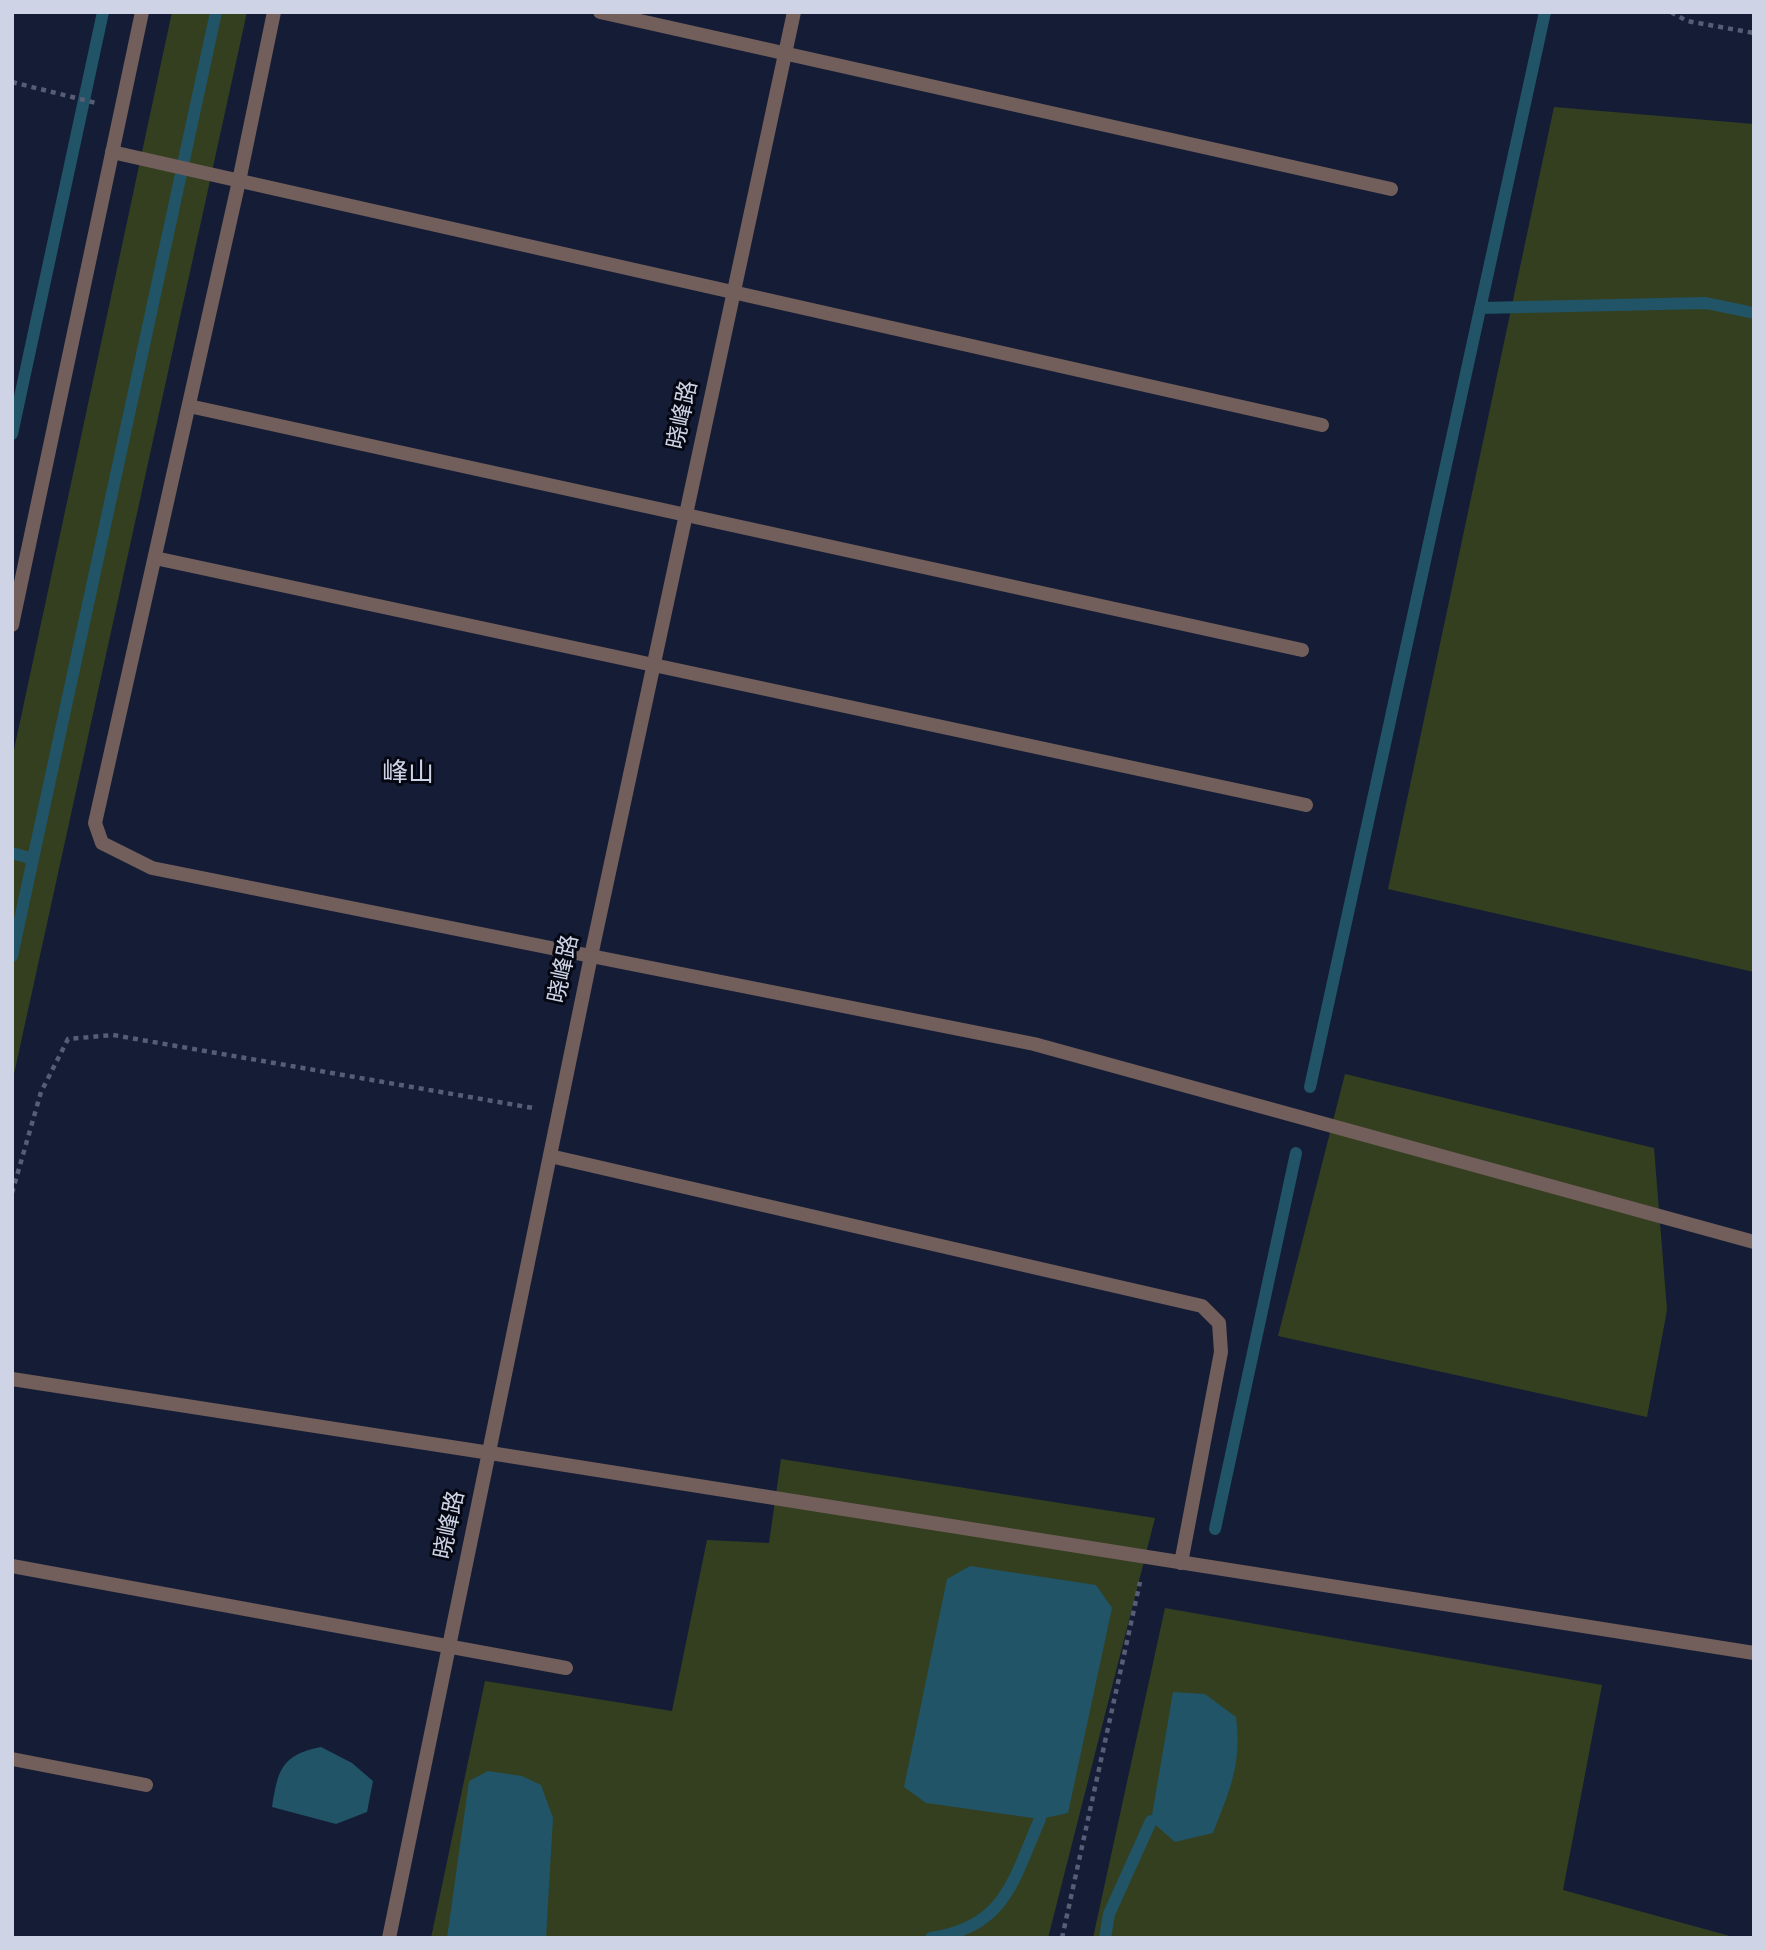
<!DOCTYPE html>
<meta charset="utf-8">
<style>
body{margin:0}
#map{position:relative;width:1766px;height:1950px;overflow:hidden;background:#151d36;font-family:"Nunito Sans",sans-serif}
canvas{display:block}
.frame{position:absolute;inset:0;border:14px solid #ced4e5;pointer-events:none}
</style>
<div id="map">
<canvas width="1766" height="1950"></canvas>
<div class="frame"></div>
</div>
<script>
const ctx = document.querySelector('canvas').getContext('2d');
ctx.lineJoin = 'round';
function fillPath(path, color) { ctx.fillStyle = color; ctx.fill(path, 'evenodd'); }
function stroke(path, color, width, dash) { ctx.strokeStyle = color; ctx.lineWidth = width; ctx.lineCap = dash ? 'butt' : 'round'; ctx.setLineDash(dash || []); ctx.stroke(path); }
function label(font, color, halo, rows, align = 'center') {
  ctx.font = font + ' "Nunito Sans","Noto Sans SC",sans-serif'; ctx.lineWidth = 6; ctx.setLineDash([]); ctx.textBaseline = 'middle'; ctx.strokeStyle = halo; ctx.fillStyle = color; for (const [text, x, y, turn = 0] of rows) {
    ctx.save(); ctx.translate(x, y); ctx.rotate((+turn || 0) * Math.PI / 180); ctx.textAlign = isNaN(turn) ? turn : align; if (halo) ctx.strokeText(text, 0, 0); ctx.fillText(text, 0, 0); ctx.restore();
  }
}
const green = new Path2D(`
 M172,12H247L12,1083V759Z
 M1554,107L1754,124V972L1388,889Z
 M1345,1074L1654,1148L1667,1310L1647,1417L1278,1336Z
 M781,1459L1155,1518L1048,1938H431L485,1681L672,1711L707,1540L769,1543Z
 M1165,1608L1602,1685L1563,1890L1737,1938H1093Z`);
const water = new Path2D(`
 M970,1566L1096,1585L1112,1608L1068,1813L1040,1819L926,1803L904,1787L947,1579Z
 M1173,1692L1205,1694L1236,1717C1242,1764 1230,1790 1213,1833L1175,1842L1151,1821Z
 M321,1747L352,1763L373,1781L367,1812L336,1824L272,1807C278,1770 281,1755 321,1747Z
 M488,1771L522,1776L541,1785L553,1818L546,1938H447L469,1781Z`);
const stream = new Path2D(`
 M1480,308L1706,303L1754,313
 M12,434L103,12
 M12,853L33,859
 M12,956L216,12
 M1310,1087L1545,12
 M1215,1529L1296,1153
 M931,1938C1006,1927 1013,1880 1040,1819
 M1105,1938L1109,1914L1151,1821`);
const path = new Path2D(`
 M1671,12L1687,21L1754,33
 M12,82L96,103
 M12,1193L41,1092L68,1039L113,1035L533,1108
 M1062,1938L1140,1582`);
const service = new Path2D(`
 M274,12L239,181L95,823L102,843L152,868L591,956
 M600,12L1391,189
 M112,152L1322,425
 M189,406L1302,650
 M155,558L1306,805
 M550,1156L1202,1306L1219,1323L1221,1352L1181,1563
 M12,1379L490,1453
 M12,1566L566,1668
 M12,1759L146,1785`);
const minor = new Path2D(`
 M12,625L142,12
 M591,956L1034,1044L1754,1242
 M490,1453L1754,1653
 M389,1938L591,956L794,12`);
const streetNames = [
 ["晓峰路",684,415,-78],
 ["晓峰路",565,969,-78],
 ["晓峰路",451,1525,-78]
];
const quarterNames = [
 ["峰山",408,775]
];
fillPath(green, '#343f20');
fillPath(water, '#205466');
stroke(stream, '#205466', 12);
stroke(path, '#565d74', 4.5, [5, 5]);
stroke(service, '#725e5a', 14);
stroke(minor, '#725e5a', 14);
label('23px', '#ced4e5', '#050813', streetNames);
label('26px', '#ced4e5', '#050813', quarterNames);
</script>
